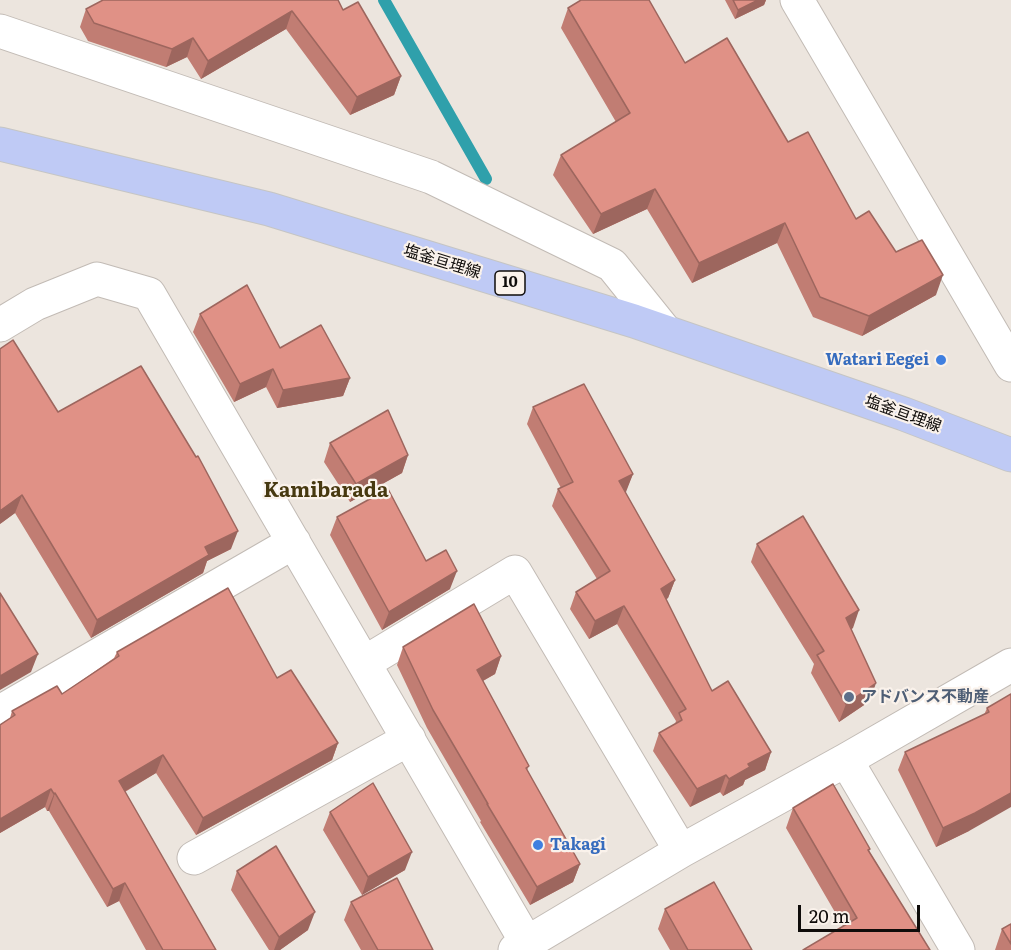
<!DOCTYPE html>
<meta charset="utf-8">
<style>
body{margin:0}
#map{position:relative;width:1011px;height:950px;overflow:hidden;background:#ece5de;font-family:Literata,serif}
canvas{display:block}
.scale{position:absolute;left:798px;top:905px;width:122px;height:27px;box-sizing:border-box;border:3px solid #0f0c0a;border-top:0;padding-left:8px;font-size:18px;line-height:21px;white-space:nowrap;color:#0f0c0a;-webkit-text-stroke:4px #faf2eb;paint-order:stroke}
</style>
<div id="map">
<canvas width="1011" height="950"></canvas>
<div class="scale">20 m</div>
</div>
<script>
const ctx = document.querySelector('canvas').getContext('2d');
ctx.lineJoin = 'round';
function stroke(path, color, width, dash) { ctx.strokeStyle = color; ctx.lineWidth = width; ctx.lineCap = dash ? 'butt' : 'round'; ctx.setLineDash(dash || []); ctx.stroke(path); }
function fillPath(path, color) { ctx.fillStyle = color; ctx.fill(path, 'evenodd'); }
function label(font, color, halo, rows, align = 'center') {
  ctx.font = font + ' Literata,"Noto Sans JP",serif'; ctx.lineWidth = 4.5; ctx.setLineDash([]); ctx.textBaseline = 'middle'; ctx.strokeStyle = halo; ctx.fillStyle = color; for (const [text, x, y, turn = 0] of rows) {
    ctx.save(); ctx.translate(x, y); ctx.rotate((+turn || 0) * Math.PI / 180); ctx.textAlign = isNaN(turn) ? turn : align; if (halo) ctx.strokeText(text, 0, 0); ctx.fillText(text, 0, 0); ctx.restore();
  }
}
const stream = new Path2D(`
 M384,0L486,179`);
const minor = new Path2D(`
 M797,0L1011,365
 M0,31L431,177L612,265L665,331
 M0,325L35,304L97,279L149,294L531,950
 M364,663L515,572L681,851
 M0,712L294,542
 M846,760L958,950
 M194,858L409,739
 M515,950L681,851L846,760L1011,665`);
const major = new Path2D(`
 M0,144L269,209L634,321L904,414L1011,455`);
const wall = new Path2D(`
 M725,0H766L764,5L735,19Z
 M568,8L685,63L788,142L856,219L896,252L936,295L862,336L813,317L777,243L692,283L647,209L593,234L553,175L561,155L616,122L561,28Z
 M86,9L343,10L401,76L394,95L350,115L286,29L201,79L187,57L166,67L88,41L80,27Z
 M200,314L350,378L343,396L277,408L266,387L234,402L193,332Z
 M533,407L633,474L625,492L675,580L668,598L666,599L712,691L771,752L765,770L745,780L743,785L723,796L720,792L690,807L653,751L659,733L675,724L676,721L617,624L589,639L570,609L576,592L597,579L552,506L558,489L561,488L527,424Z
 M58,412L231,549L207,561L203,573L91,638L15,513L0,524Z
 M330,443L408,455L402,473L350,502L324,462Z
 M337,517L426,561L450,589L382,630L330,535Z
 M757,544L853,628L851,629L870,701L839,722L811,673L814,664L751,562Z
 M403,647L501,656L495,674L483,681L529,766L527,770L580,864L573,882L530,905L480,822L481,821L427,728L397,665Z
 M117,652L277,678L338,743L332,760L196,835L156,773L125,792L216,950H146L119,901L107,907L49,811H47L45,807L0,833V725L10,718L12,711L62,694L114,658Z
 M1011,694L969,831L936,847L898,770L905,752L984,715L987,708Z
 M793,808L870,849L869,851L930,950L843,926L786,828Z
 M330,812L405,870L362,895L323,830Z
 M237,871L308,930L280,950H269L231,890Z
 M351,902L433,950H361L344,920Z
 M665,909L752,950H670L658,929Z
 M1011,924V950H995L1002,929Z`);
const shadedWall = new Path2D(`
 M758,0H766L764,5L735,19L738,10Z
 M292,11L286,29L201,79L208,61Z
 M193,38L187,57L166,67L172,49Z
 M401,76L394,95L350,115L357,97Z
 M655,189L647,209L593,234L601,214Z
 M785,223L777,243L692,283L699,263Z
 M943,275L936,295L862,336L869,316Z
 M273,369L266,387L234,402L240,384Z
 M350,378L343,396L277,408L283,390Z
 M408,455L402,473L350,502L356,484Z
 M633,474L626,492L613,499L619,481Z
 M22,495L15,513L0,524V511Z
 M238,531L231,549L207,561L203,573L91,638L97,620L205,547Z
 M457,571L450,589L382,630L389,612Z
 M675,580L668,598L655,607L661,589Z
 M624,606L617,624L589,639L595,621Z
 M859,610L853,628L839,636L846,618Z
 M38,654L31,672L0,690V676Z
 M501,656L495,674L470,688L477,670Z
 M876,683L870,701L839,722L846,704Z
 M338,743L332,760L196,835L203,818Z
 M771,752L765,770L745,780L743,785L723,796L729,779L748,764Z
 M163,755L156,773L112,799L119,781Z
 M726,775L720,792L690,807L697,789Z
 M51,789L45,807L0,833V819Z
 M55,793L49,811H47L54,794Z
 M1011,793V807L969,831L936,847L943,828Z
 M412,852L405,870L362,895L368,877Z
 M580,864L573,882L530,905L537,887Z
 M125,883L119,901L107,907L113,889Z
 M315,912L308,930L280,950H274L279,937Z`);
const building = new Path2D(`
 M103,0H338L343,10L358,2L401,76L357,97L292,11L208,61L193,38L172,49L94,23L86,9Z
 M581,0H649L685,63L727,38L788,142L808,132L856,219L869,211L896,252L922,240L943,275L869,316L820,297L785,223L699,263L655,189L601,214L561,155L630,113L568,8Z
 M733,0H758L738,10Z
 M247,285L280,348L321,325L350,378L283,390L273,369L240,384L200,314Z
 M13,340L58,412L141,366L196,457L198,456L238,531L205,547L209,555L97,620L22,495L0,511V349Z
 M584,384L633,474L619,481L675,580L661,589L712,691L728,681L771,752L748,764L750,767L729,779L726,775L697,789L659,733L682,720L679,713L686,709L624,606L595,621L576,592L610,571L558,489L573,482L533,407Z
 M388,410L408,455L356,484L330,443Z
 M388,489L426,561L446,550L457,571L389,612L337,517Z
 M803,516L859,610L846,618L876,683L846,704L817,655L824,651L757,544Z
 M228,588L277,678L291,670L338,743L203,818L163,755L119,781L216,950H163L125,883L113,889L55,793L54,794L51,789L0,819V725L15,715L12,711L57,686L62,694L119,656L117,652Z
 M0,593L38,654L0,676Z
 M474,604L501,656L477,670L529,766L526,768L580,864L537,887L487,804H488L433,710L403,647Z
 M1011,694V793L975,813L943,828L905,752L989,712L987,708Z
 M373,783L412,852L368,877L330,812Z
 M833,784L870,849L868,850L930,950H803L857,918L793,808Z
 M276,846L315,912L279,937L237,871Z
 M397,878L433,950H378L351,902Z
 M714,882L752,950H688L665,909Z
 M1011,924V944L1002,929Z`);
const markers = [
 [941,360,6,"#3f7fe0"],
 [849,697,6,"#5c6f8a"],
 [538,845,6,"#3f7fe0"]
];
const shields = [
 [510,283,30]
];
const shieldNames = [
 ["10",510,283]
];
const streetNames = [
 ["塩釜亘理線",442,262,17],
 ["塩釜亘理線",903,414,20]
];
const shopNames = [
 ["Watari Eegei",929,360],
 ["Takagi",550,845,"left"]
];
const serviceNames = [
 ["アドバンス不動産",861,697]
];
const quarterNames = [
 ["Kamibarada",326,491]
];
stroke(stream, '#2fa0ab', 12);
stroke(minor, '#c2bbb5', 35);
stroke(major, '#c5c5c4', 35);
stroke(minor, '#fff', 33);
stroke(major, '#bfcaf5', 33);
fillPath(wall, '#c17d73');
fillPath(shadedWall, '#9d665e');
fillPath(building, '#e09186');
stroke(building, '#9d665e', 1.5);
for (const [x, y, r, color] of markers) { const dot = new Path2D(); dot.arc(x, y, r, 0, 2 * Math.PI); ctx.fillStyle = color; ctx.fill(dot); stroke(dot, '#faf2eb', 2); }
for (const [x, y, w] of shields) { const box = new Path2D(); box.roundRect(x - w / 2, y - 12, w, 24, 4.5); ctx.fillStyle = '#faf2eb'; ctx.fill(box); stroke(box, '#0f0c0a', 1.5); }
label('bold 15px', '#0f0c0a', null, shieldNames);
label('16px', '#0f0c0a', '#faf2eb', streetNames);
label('bold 16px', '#366cbe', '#faf2eb', shopNames, 'right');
label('bold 16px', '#4e5e75', '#faf2eb', serviceNames, 'left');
label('bold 20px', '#473910', '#faf2eb', quarterNames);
</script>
